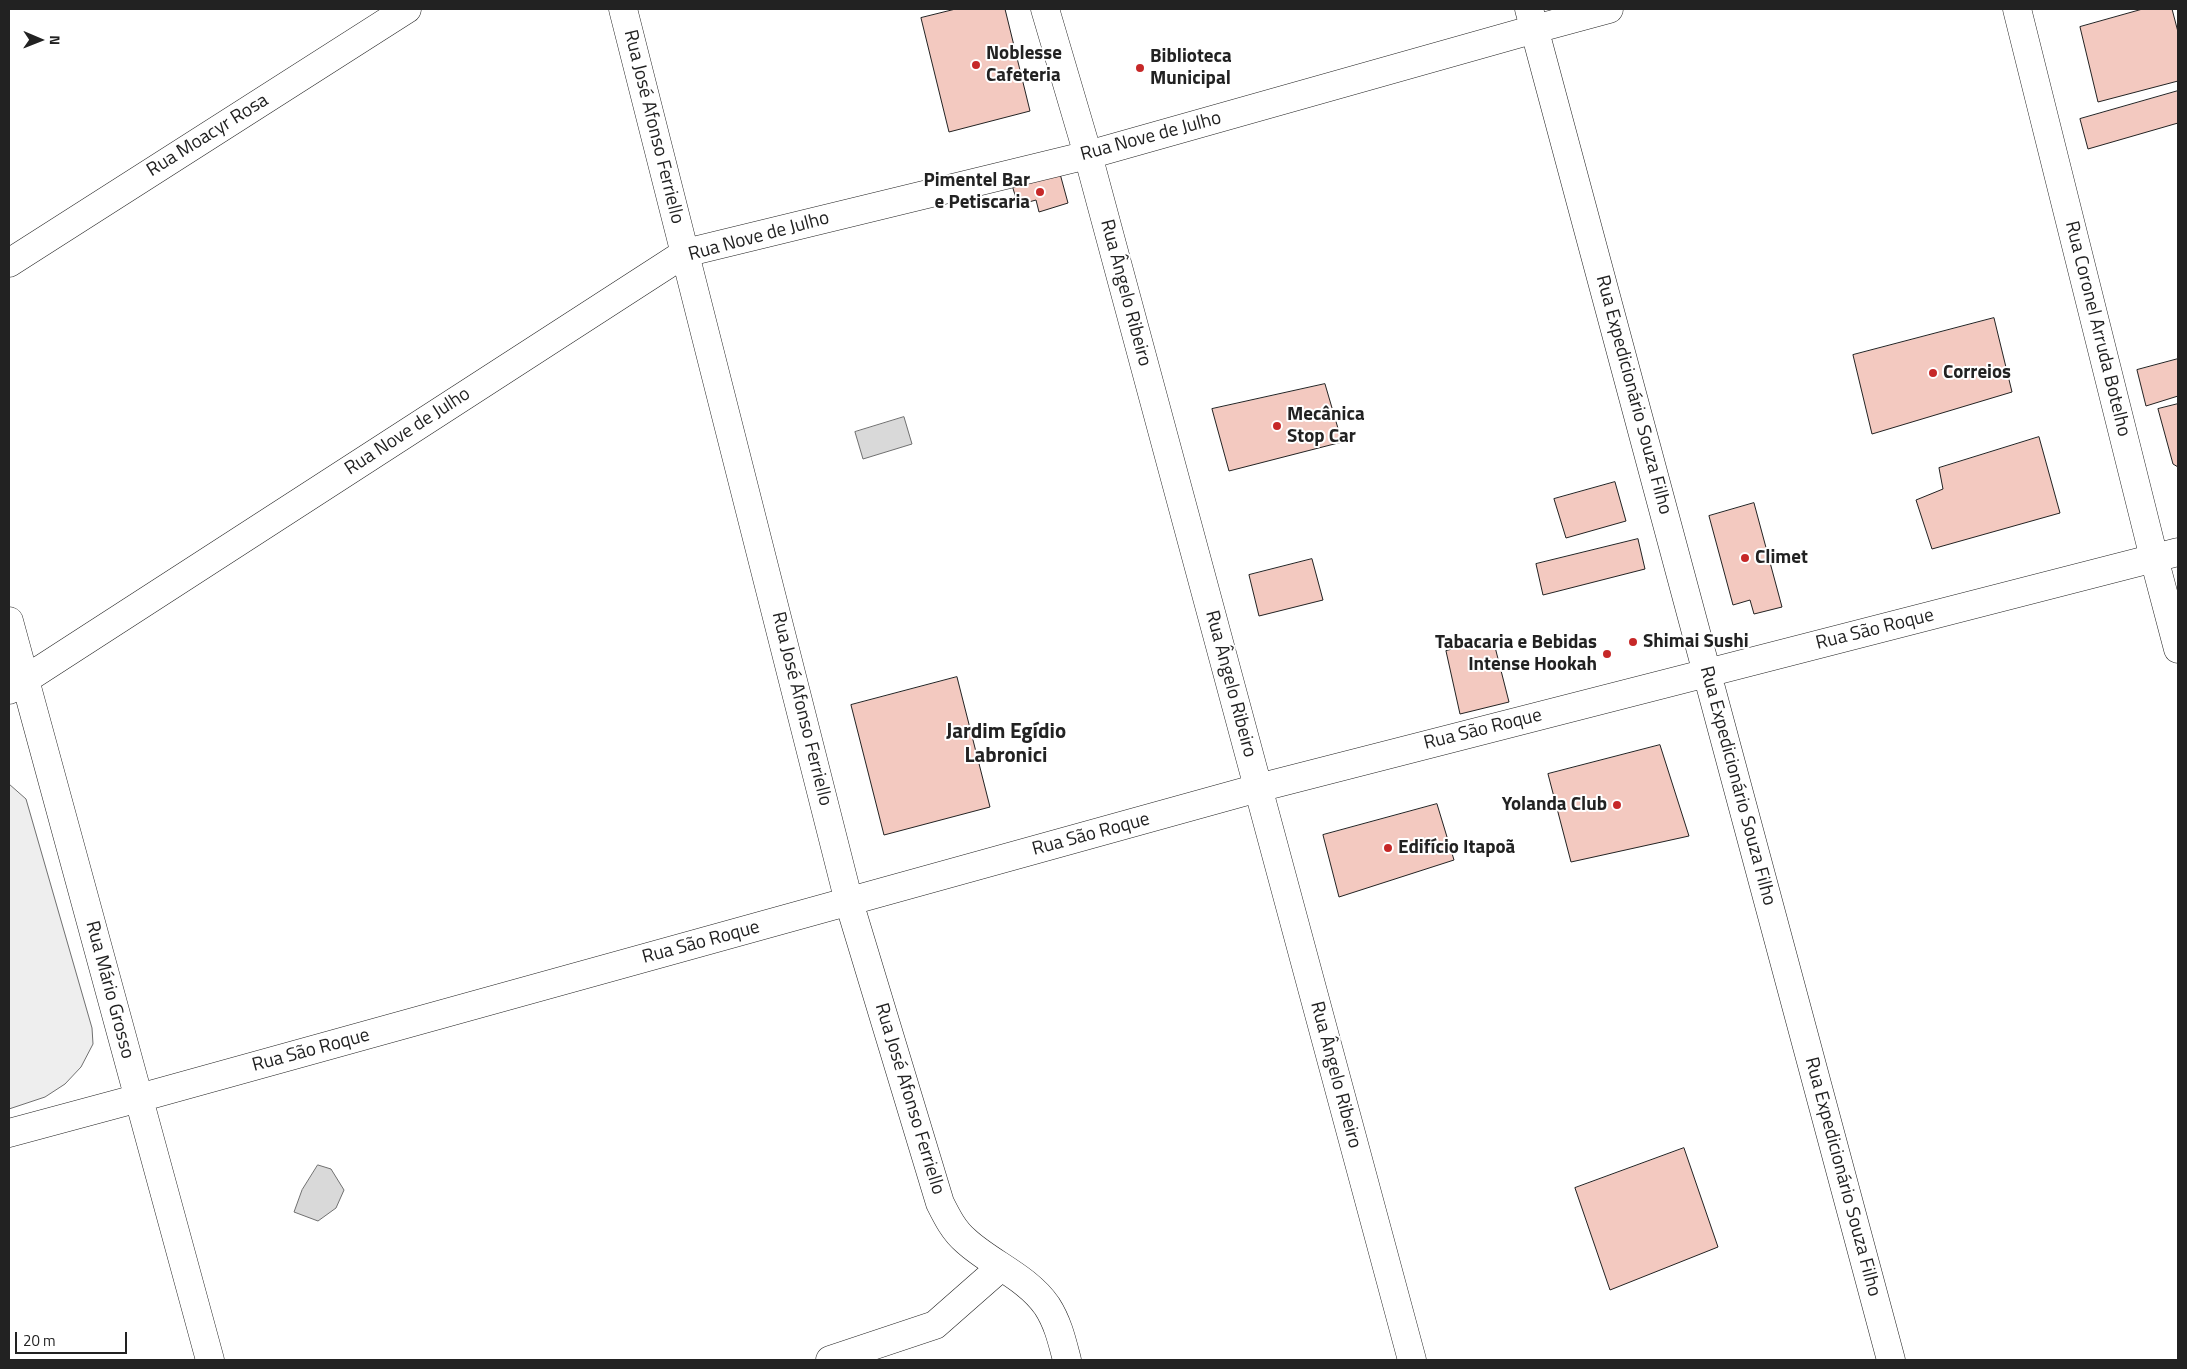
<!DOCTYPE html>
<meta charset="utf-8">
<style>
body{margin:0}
#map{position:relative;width:2187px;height:1369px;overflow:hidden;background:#fff;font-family:"Titillium Web",sans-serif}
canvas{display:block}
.frame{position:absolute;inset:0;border:10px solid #222;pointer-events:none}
.north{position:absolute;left:15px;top:15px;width:50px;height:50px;-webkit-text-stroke:4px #fff;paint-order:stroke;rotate:91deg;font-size:14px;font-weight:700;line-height:20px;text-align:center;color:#222}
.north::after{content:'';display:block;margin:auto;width:18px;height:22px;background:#222;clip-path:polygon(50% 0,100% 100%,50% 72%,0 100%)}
.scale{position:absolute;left:15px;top:1332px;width:112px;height:22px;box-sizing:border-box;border:2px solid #222;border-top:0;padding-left:6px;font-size:15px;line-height:18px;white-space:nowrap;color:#222;-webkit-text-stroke:4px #fff;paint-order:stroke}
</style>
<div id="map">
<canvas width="2187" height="1369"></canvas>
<div class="frame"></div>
<div class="north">N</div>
<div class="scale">20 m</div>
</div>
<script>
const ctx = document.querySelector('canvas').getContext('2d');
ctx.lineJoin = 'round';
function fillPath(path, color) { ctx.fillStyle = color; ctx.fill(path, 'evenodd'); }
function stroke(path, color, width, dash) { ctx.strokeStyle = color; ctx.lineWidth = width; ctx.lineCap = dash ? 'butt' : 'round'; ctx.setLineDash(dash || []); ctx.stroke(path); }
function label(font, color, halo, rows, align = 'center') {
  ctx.font = font + ' "Titillium Web",sans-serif'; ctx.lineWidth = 4; ctx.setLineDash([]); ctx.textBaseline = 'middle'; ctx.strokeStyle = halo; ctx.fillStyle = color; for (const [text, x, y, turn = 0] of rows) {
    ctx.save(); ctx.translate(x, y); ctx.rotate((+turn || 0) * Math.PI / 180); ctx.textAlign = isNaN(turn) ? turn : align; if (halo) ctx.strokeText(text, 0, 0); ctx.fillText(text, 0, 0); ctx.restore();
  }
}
const green = new Path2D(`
 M9,784L26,799L92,1028L93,1044L81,1067L65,1084L45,1097L9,1109Z`);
const water = new Path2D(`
 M904,417L912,444L863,459L855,432Z
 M318,1165L331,1169L344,1190L336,1208L318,1221L294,1212L302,1190Z`);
const building = new Path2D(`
 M956,9H1005L1030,111L949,132L921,18Z
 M2143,9H2172L2178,32V81L2098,102L2080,27Z
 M2178,91V123L2088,149L2080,119Z
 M1059,170L1068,203L1039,212L1036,200L1018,205L1012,185Z
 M1994,318L2012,392L1872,434L1853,355Z
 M2178,359V396L2146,406L2137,370Z
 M1325,384L1342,442L1229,471L1212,409Z
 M2178,404V467L2173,464L2158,409Z
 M2039,437L2060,513L1932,549L1916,500L1943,489L1939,468Z
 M1615,482L1626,521L1566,538L1554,499Z
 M1754,503L1782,607L1754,614L1750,600L1733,605L1709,516Z
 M1638,539L1645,569L1543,595L1536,564Z
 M1312,559L1323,600L1259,616L1249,575Z
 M1493,639L1509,702L1460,714L1446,651Z
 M957,677L990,807L884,835L851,705Z
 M1660,745L1689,836L1571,862L1548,774Z
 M1437,804L1454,860L1339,897L1323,835Z
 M1684,1148L1718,1247L1610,1290L1575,1188Z`);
const street = new Path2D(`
 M623,9L849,902L940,1203C947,1217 954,1231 966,1241C991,1264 1027,1277 1047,1306C1058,1323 1062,1341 1067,1360
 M1045,9L1088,155L1412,1360
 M2017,9L2154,558L2178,649
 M9,263L407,9
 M9,621L210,1360
 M9,690L685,253L1088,155L1535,29
 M9,1133L139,1098L1258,788L1707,673
 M830,1360L935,1325L1001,1267`);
const secondary = new Path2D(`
 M1529,9L1891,1360
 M1535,29L1609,9
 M1707,673L2178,552`);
const markers = [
 [976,65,5,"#c62828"],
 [1140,68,5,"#c62828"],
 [1040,192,5,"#c62828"],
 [1933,373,5,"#c62828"],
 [1277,426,5,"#c62828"],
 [1745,558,5,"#c62828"],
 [1633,642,5,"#c62828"],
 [1607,654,5,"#c62828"],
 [1617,805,5,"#c62828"],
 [1388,848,5,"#c62828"]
];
const poiNames = [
 ["Noblesse",986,54],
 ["Cafeteria",986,76],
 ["Biblioteca",1150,57],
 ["Municipal",1150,79],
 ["Pimentel Bar",1030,181,"right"],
 ["e Petiscaria",1030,203,"right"],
 ["Correios",1943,373],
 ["Mecânica",1287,415],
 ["Stop Car",1287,437],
 ["Climet",1755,558],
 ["Shimai Sushi",1643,642],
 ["Tabacaria e Bebidas",1597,643,"right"],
 ["Intense Hookah",1597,665,"right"],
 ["Yolanda Club",1607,805,"right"],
 ["Edifício Itapoã",1398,848]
];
const streetNames = [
 ["Rua José Afonso Ferriello",653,127,76],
 ["Rua Moacyr Rosa",208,136,-32],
 ["Rua Nove de Julho",1151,137,-15],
 ["Rua Nove de Julho",759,237,-15],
 ["Rua Ângelo Ribeiro",1125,293,75],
 ["Rua Coronel Arruda Botelho",2097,329,76],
 ["Rua Expedicionário Souza Filho",1633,395,75],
 ["Rua Nove de Julho",408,432,-33],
 ["Rua São Roque",1875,630,-14],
 ["Rua Ângelo Ribeiro",1230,684,75],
 ["Rua José Afonso Ferriello",801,709,76],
 ["Rua São Roque",1483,730,-14],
 ["Rua Expedicionário Souza Filho",1737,786,75],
 ["Rua São Roque",1091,835,-15],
 ["Rua São Roque",701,943,-15],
 ["Rua Mário Grosso",109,990,75],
 ["Rua São Roque",311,1051,-15],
 ["Rua Ângelo Ribeiro",1335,1075,75],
 ["Rua José Afonso Ferriello",909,1099,73],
 ["Rua Expedicionário Souza Filho",1842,1177,75]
];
const quarterNames = [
 ["Jardim Egídio",1006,733],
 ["Labronici",1006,757]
];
fillPath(green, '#eee');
stroke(green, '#6f6f6f', 1);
fillPath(water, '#d9d9d9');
stroke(water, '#6f6f6f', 1);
fillPath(building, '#f3c9c0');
stroke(building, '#222', 1);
stroke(street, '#222', 29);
stroke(secondary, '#222', 29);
stroke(street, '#fff', 28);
stroke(secondary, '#fff', 28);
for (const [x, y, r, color] of markers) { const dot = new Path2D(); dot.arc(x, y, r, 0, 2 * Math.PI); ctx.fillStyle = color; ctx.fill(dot); stroke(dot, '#fff', 2); }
label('bold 19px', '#222', '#fff', poiNames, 'left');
label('19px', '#222', '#fff', streetNames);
label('bold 21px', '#222', '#fff', quarterNames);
</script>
